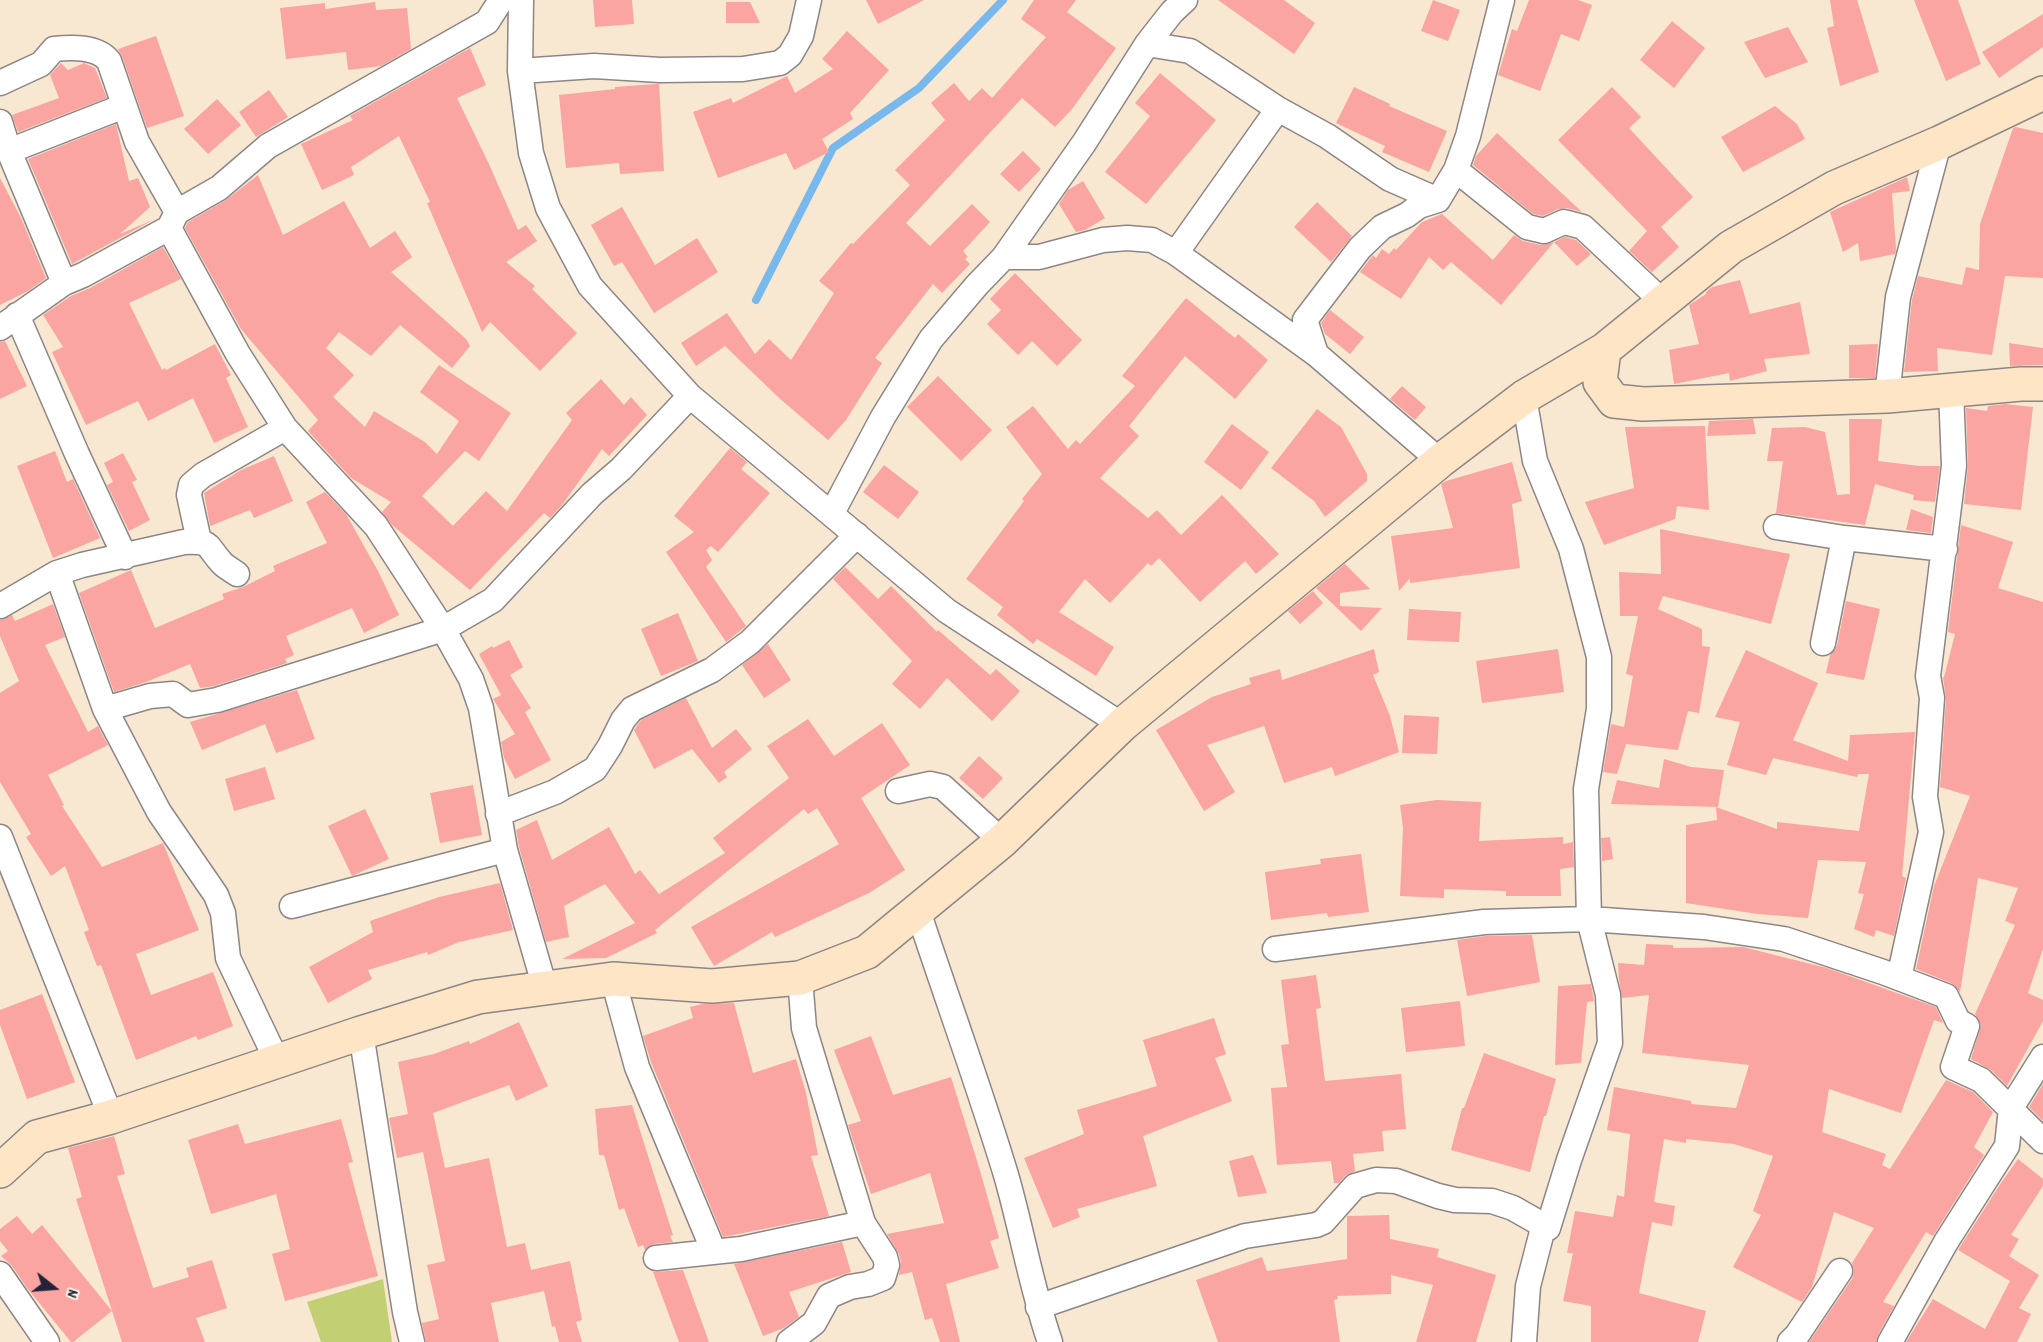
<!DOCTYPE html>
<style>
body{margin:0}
#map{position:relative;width:2043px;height:1342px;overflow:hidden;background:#f8e8d1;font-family:Dekko,sans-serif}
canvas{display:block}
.north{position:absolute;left:24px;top:1258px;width:60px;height:60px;-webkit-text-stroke:4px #fcf5e5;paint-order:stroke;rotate:107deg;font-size:16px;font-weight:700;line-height:24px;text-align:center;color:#22223b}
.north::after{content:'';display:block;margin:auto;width:21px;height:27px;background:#22223b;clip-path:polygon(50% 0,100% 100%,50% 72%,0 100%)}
</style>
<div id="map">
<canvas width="2043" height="1342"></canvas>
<div class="north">N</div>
</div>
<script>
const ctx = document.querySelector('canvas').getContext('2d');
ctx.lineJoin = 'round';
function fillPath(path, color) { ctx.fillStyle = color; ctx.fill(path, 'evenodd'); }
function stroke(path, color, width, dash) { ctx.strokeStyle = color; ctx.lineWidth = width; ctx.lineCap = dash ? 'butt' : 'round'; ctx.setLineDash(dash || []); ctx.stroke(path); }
const green = new Path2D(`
 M383,1279L392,1342H321L307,1302Z`);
const stream = new Path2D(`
 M756,300L833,148L919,88L1003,0`);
const building = new Path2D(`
 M593,0H632L634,24L595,27Z
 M866,0H924L878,24Z
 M1034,0H1076L1067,12L1116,48L1072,109L1055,127L1022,98L906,223L930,246L972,204L990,222L963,251L968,257L965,259L970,264L942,293L933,284L875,358L882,363L846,420L828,440L778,397L725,346L696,366L681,343L727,313L755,354L769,339L791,360L834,293L819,281L851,243L853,244L910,185L895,170L945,120L931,103L954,83L969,101L982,88L992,98L1046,37L1021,19Z
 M1218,0H1284L1315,23L1294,54Z
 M1433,0L1460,10L1448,41L1421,31Z
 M1529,0H1578L1592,5L1579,41L1561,34L1540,91L1498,75L1512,29L1517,31Z
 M1830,0H1857L1879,72L1840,86L1827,28L1834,26Z
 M1914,0H1958L1981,64L1946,81Z
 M375,2L376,10L407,8L411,49L381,66L348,70L346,52L286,59L280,8L325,3V9Z
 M726,2H750L760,23H726Z
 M2043,14V47L1999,78L1982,52Z
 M1672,21L1705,48L1674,88L1640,60Z
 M1788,27L1808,62L1765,78L1744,42Z
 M847,31L889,70L850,113L853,119L822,139L829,152L794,170L786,153L718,178L693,112L731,98L733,103L787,76L795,93L833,69L822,59Z
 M156,36L184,116L147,128L122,56L118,49Z
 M470,48L486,85L457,98L488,162L518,230L526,225L537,241L506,262L535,286L532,289L577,333L540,371L490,322L482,332L427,203L430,202L399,136L351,167L354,175L322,190L301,144L353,120L350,116Z
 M61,63L68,70L84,63L95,68L107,98L18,132L12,115L59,98L50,75Z
 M1160,73L1216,120L1146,204L1105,172L1150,116L1135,103Z
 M655,84H659L664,171L620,174L619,163L566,168L559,95L615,89V87Z
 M1354,87L1390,104L1389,106L1447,131L1429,172L1382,152L1385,146L1336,123Z
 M1612,87L1641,117L1629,128L1693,197L1661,227L1679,247L1652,272L1629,251L1647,231L1558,140Z
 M269,90L288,117L256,137L239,112Z
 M217,99L241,125L208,154L184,129Z
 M1775,106L1797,124L1805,139L1743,172L1721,137Z
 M116,124L129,181L138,178L150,207L120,234L155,219L72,264L28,159Z
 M2016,127L2043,133V278L2005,276L1992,355L1937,348L1938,371L1904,372L1912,300L1918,276L1962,285L1966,267L1979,270L1980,224L2013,128Z
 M1497,133L1582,212L1567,208L1558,209L1543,216L1533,214L1473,165L1476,156Z
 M1023,151L1041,169L1019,192L1000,174Z
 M258,175L283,235L344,201L370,248L395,231L412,257L391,272L466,339L470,346L452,368L400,325L371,356L339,332L326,348L354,375L333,397L365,427L374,411L425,442L437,454L459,421L420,392L439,365L511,413L479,461L465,451L422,496L453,526L486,491L507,511L572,420L566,413L601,379L624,405L631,397L647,415L609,456L602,449L562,505L550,518L544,513L470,590L392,525L382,512L391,502L351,478L308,431L318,420L241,329L185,228L188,222L226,200Z
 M1907,177L1910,191L1892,193L1896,249L1895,254L1860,261L1858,243L1843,252L1830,212Z
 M0,178L21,218L46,278L28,291L0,305Z
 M1083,181L1105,218L1085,230L1076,232L1059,204L1068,190Z
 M1317,202L1352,236L1331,262L1294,227Z
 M622,207L655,265L697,238L718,272L654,313L622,262L614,266L591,225Z
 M1442,214L1493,260L1514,235L1523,241L1541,245L1554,242L1501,305L1451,262L1443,270L1429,257L1401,299L1360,272L1373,255L1376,258L1382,249L1389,254L1394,248L1396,250L1422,222Z
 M1565,237L1576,240L1591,254L1577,266L1554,242Z
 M163,247L181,279L129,303L162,370L165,368L166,370L215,344L231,375L226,378L248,427L214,443L193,398L148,421L138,401L86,425L52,352L63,347L43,315L71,296L90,288Z
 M1015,273L1082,340L1057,366L1032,341L1018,355L987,324L1001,310L990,299Z
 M1740,280L1750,314L1800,302L1810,354L1764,359L1767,371L1730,381L1729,373L1674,384L1669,350L1699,344L1689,305L1706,294V292L1712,287Z
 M1186,298L1235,338L1238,334L1268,360L1235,399L1185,356L1129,426L1139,436L1100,478L1148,518L1157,510L1181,535L1222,495L1279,554L1256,574L1245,561L1200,602L1159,558L1151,566L1148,563L1110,603L1085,579L1059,612L1114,647L1096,676L1037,639L1033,644L997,615L1003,607L966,579L1024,501L1022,499L1042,474L1006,427L1033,406L1068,449L1076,440L1080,444L1135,386L1122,376Z
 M1330,310L1364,337L1350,354L1325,334L1321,323Z
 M5,341L27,386L0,399V342Z
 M2009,343L2043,348V365L2010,366Z
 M1878,344L1875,378H1849V345Z
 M938,376L992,430L961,461L907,407Z
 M1402,386L1426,407L1415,420L1390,399Z
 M2005,404L2033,407L2021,510L1964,504L1968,466L1966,408L1987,411L1988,406Z
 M1317,409L1341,427L1367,474V481L1325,517L1314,501L1271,468Z
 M1753,419L1756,434L1707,436L1709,421Z
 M1849,419H1882L1878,461L1920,466H1940L1935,502L1913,500L1914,495L1875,484L1865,525L1776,513L1783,461H1767L1772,428L1805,427L1825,432L1837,495L1850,494Z
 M1232,424L1269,452L1241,490L1204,462Z
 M1705,426L1709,510L1677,506L1675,519L1604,545L1585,502L1634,488L1625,427Z
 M730,448L747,462L741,469L770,493L718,552L711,546L706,550L712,560L706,567L746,626L726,642L666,552L694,532L674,516Z
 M55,451L67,482L73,479L100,538L53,558L17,466Z
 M123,453L137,480L132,482L150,520L129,531L107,485L113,482L104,463Z
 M274,456L293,501L254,518L250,510L210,526L204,493L241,470Z
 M1512,462L1522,501L1512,504L1520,568L1410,583V578L1399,591L1391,536L1453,528L1441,484L1446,481Z
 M884,465L919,492L898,519L863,492Z
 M325,492L346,514L378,571L399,615L364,633L352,608L286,636L294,655L285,659L287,663L214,686L200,688L190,664L146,682L114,692L79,593L131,570L155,628L224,599L222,594L243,587L275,571L273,566L327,543L306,502Z
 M1911,509L1933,517L1931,533L1906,530Z
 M1961,525L2013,542L1998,588L2043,602V949L2028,993L2043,1000V1021L2007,1086L1991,1070L1971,1059L1981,1025L1975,1014L2015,925L2005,921L2018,888L1978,878L1960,992L1951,983L1916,969L1934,886L1970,796L1940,787L1946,699L1943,677H1944L1955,634L1948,632Z
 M1660,529L1790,554L1771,624L1663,596L1658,609L1702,629V646L1710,647L1699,713L1688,711L1678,750L1626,744L1617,774L1603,772L1611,724L1624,727L1633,676L1626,674L1638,616H1620L1619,572L1661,574Z
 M1345,564L1370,589L1340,593V606L1382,608L1361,631L1316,588Z
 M845,567L878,599L891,586L937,632L938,630L990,675L996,669L1020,691L992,721L947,678L920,709L892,684L912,661L833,579Z
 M1313,591L1323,603L1300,624L1288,611Z
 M1846,601L1880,609L1864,680L1826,673L1830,655L1837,646Z
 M53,604L65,637L45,645L88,732L98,726L108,745L48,775L64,805L62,806L102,867L163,843L199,930L136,954L151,995L213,972L233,1026L198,1040L196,1036L136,1060L101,965L97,966L84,932L89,930L65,866L51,876L26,837L31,834L0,782V693L19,681L0,636V620L12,615L15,621Z
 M1409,609L1461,612L1459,642L1407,640Z
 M678,613L698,661L661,676L641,629Z
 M509,640L523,667L510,675L531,708L525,712L551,760L515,779L504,758L501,742L515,734L493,699L501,695L479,654L492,646L493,648Z
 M768,644L791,680L764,698L742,665Z
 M1374,649L1379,672L1373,675L1390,716L1399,752L1335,776L1332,767L1284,783L1264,726L1207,745L1235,792L1204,811L1156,730L1212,697L1251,684L1249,678L1280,669L1282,680Z
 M1558,649L1564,692L1482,703L1476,661Z
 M1746,650L1818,683L1793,740L1848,761L1850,735L1915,732L1902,876L1906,878L1894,936L1876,930L1874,937L1854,929L1864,894L1858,893L1866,862L1818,860L1808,918L1758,914L1686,903V825L1717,820L1716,807L1777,829V822L1859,831L1869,774H1858L1857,777L1773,758L1766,775L1727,765L1740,722L1715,717Z
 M297,690L315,739L276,753L265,724L202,750L190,722Z
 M686,698L712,748L736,729L752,749L724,772L727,777L719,783L692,749L654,769L634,730L641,720Z
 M1404,715L1439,717L1437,754L1402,753Z
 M808,719L834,756L882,723L910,765L861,798L905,870L869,893L775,937L772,932L714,966L691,927L839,844L817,808L808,814L804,809L655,930L657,933L606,958L562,959L635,923L605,884L564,906L569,937L546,942L519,847L516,830L537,820L552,860L609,827L635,874L640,870L659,894L725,853L713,838L789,778L767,746Z
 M979,756L1003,778L983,799L959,778Z
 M1664,759L1691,767L1724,770L1718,807L1611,804L1617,780L1659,788Z
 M265,767L275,799L234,811L225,779Z
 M473,785L482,835L440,843L430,793Z
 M1437,800L1481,802L1479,841L1563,837V844L1573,842L1574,867L1560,869L1561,896H1506V891L1444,889V898L1400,896L1403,828L1400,805Z
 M365,809L389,859L352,876L328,826Z
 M1610,837L1613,859L1602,861L1601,838Z
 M1361,854L1369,912L1328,917L1327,913L1271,920L1265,872L1321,864L1320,859Z
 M500,883L513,930L459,942L428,955L427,952L368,970L372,979L328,1003L309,967L373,932L370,921L439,897Z
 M1532,935L1540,982L1467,996L1457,940L1485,936Z
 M1646,944L1673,945V948L1743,947L1827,968L1936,1007L1943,1023L1934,1020L1901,1113L1829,1089L1822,1132L1886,1154L1882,1165L1890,1169L1946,1080L1973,1092L1993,1112L1974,1147L1984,1155L1933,1236L1926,1232L1883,1302L1894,1306L1878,1335L1876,1342H1809L1852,1279L1854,1271L1852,1263L1874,1228L1834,1212L1812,1287L1802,1302L1733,1267L1761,1215L1753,1211L1773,1156L1734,1144L1686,1139V1143L1664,1139L1654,1202L1675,1206L1672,1226L1652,1222L1639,1293L1706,1311L1698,1342H1591V1306L1563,1301L1573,1253H1567L1575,1211L1613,1217L1617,1195L1624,1197L1630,1134L1607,1130L1614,1087L1691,1101V1104L1736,1108L1749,1065L1642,1053L1649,995L1622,998L1619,979L1618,963L1644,965Z
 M1316,975L1321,1008L1316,1009L1325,1081L1401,1074L1406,1129L1382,1131L1384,1151L1353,1154L1355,1171L1345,1176L1339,1183H1334L1331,1161L1277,1165L1271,1088L1287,1087L1281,1045L1289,1044L1281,980Z
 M1591,984L1594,1001L1587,1002L1581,1063L1555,1065L1558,986Z
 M42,994L75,1082L27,1099L0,1025V1010Z
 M1460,1001L1465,1046L1406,1052L1401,1008Z
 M734,1003L753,1073L796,1059L806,1093L818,1155L811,1156L829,1216L723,1237L651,1062L643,1036L693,1018L690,1007L702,1004Z
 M1214,1018L1226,1054L1215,1058L1232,1101L1143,1136L1157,1186L1077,1209L1080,1217L1053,1228L1024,1158L1084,1134L1077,1110L1157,1086L1143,1040Z
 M519,1022L548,1086L516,1101L509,1085L433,1113L445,1168L489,1158L507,1247L525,1243L531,1270L570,1261L582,1320L576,1322L582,1342H559L555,1326L552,1327L544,1291L491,1303L499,1342H426L422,1323L439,1319L427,1265L445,1261L423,1152L397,1158L389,1118L408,1114L398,1062L434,1054L469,1041L470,1044Z
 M871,1036L893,1095L951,1077L981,1174L999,1238L990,1241L999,1268L946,1284L960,1342H940L932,1318L925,1320L912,1272L899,1275L901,1262L899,1254L887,1234L944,1223L930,1173L871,1194L848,1125L861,1121L834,1050Z
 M1484,1053L1556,1079L1546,1116H1544L1530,1172L1451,1150L1462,1108H1464Z
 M2043,1084V1121L2029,1107Z
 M632,1105L673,1235L670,1236L673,1242L654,1244L645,1250L643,1245L638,1247L624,1208L619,1210L604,1155H599L595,1109Z
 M341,1119L353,1162L348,1163L378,1276L285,1301L272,1254L290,1249L276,1194L211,1214L188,1140L238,1124L245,1144Z
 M114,1136L125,1174L117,1176L153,1288L189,1277L186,1268L212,1260L227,1308L196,1318L205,1342H122L76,1199L82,1197L68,1148Z
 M1253,1155L1267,1193L1238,1197L1229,1161Z
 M2018,1159L2043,1179V1186L2011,1235L2019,1239L2009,1256L2039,1275L2019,1308L2031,1314L2017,1342H1906L1933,1299L1985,1329L2010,1281L1958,1250L2001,1183Z
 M1389,1215L1390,1239L1439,1249L1437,1257L1496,1275L1476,1342H1416L1433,1285L1391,1275V1294L1337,1296L1338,1299L1334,1300L1340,1342H1218L1196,1280L1262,1257L1267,1271L1347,1259V1216Z
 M17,1216L32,1234L42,1225L112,1311L73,1342H71L27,1288L12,1266L1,1256L8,1251L0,1241V1229Z
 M842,1242L851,1272L789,1292L799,1317L784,1328L763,1336L734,1264Z
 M683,1270L709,1342H679L653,1272Z`);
const street = new Path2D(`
 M521,0L520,71L531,153L548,208L590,286L690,396L947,611L1122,725
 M1147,44L1190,51L1278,109L1327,136L1390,179L1438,200
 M520,71L594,66L660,70L743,69L780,63L790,55L801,36L809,0
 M0,83L41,64L54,49C72,47 97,46 109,61L137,142L177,212
 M0,122L9,151L64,283
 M9,151L124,106
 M1456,170L1527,227L1544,231L1564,222L1583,227L1663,302
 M169,228L238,354L285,428L376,526L443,629L471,679L481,708L505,850L545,988
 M1176,253L1278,109
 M1004,257H1039L1103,240L1127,238L1152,240L1176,253L1316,354L1440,461
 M17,315L77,454L125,557
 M0,328L64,283L83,275L169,228L177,212L219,188L268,146L487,22L501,0
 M1316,354L1305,320L1360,248L1382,227L1407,215L1419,206L1438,200L1456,170L1468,136L1502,0
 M1887,396L1898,297L1939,143
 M1524,397L1535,461L1571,549L1599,657V709L1586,789L1589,919L1608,995L1610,1043L1569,1160L1548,1228L1544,1224L1528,1286L1524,1342
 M832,513L883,417L931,339L977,285L1004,257L1084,143L1147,44L1172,12L1185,0
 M1776,527L1844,538L1945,549
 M199,541L189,495L191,485L203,475L285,428
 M57,573L105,709L159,812L216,895L223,913L228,958L277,1061
 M0,606L57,573L82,565L184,542C212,541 205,544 221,562C225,567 232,570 237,574
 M1823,643L1844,538
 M105,709L150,696L173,694L188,705L217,700L443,629L493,600L592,494L621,469L690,396
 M898,791L930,784L943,787L1002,841
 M498,814L555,792L595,769L610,746L623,720L632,709L712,670L750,642L857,535
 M0,837L111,1117
 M292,906L505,850
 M918,911C947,999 979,1086 1006,1175C1022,1230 1031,1287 1050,1342
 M1275,949L1484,922L1589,919L1704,927L1784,939L1883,972L1946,996L1958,1021L1967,1026L1953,1067L1981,1080L2043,1141
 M1899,978L1931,832L1925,797L1932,698L1928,676L1954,466L1951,390
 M613,979L637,1067L714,1252
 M361,1033L405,1312L412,1342
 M656,1258L741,1249L863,1223
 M0,1274L47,1342
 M1038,1307L1245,1236L1316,1225L1323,1222L1355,1186L1376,1180L1396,1181L1438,1196L1455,1200L1492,1201L1513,1208L1548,1228
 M789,1342L814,1323L829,1296L850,1287L868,1284L883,1278L887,1265L885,1257L863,1223L804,1028L800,978
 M1790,1342L1797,1335L1840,1271
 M1890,1342L1946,1242L2007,1146L2011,1108L2043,1057`);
const secondary = new Path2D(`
 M1604,350L1600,382L1614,401L1643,404L1887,396L2021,384H2043
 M0,1171L37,1137L111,1117L361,1033L478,997L613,979L712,986L800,978L867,952L1002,841L1122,725L1440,461L1524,397L1604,350L1731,247L1834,188L1939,143L2043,93`);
fillPath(green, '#c2d073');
stroke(stream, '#78b8ec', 8);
fillPath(building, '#faa5a2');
stroke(street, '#8d8586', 27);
stroke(secondary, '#8d8586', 36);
stroke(street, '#fff', 24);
stroke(secondary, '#fde5c5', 33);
</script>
